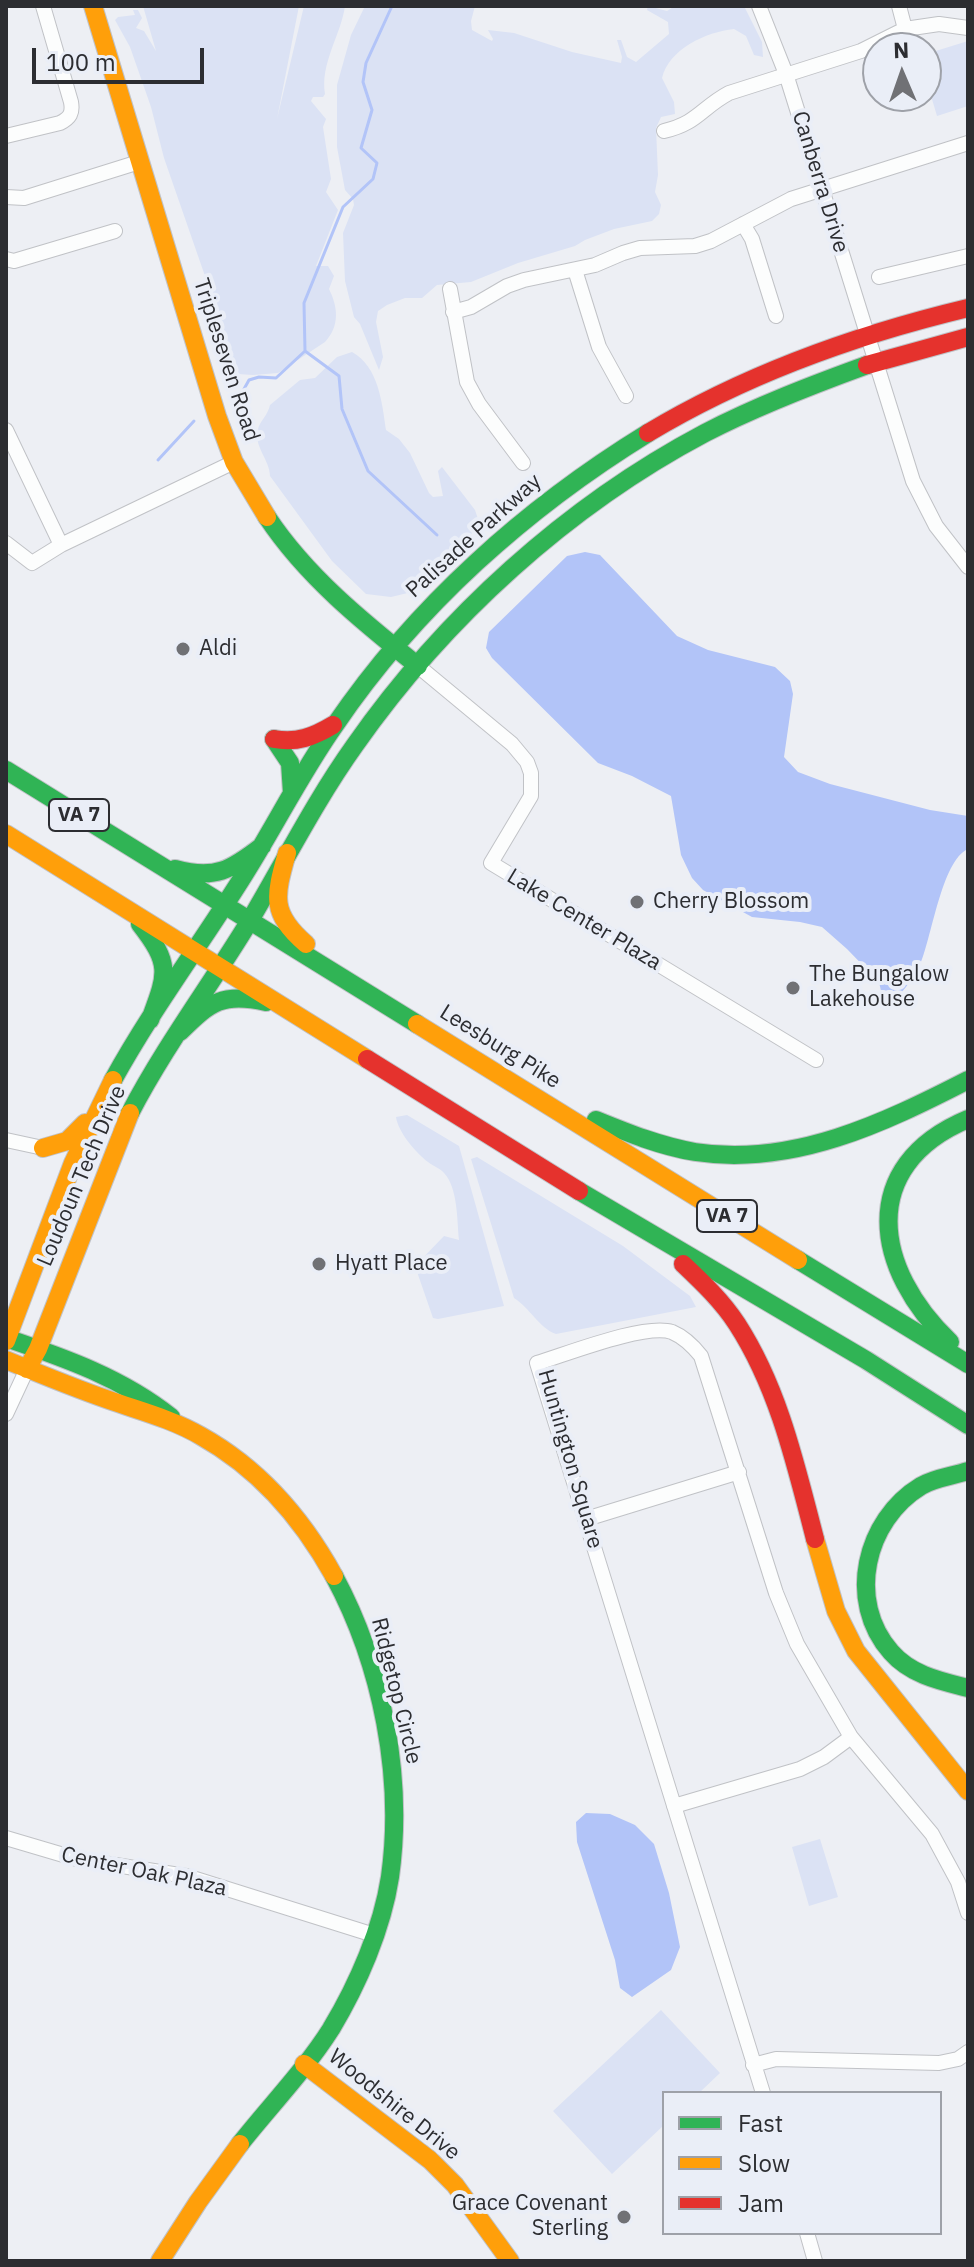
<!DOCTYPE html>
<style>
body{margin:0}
#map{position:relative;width:974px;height:2267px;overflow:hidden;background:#edeff4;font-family:"IBM Plex Sans",sans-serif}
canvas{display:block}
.frame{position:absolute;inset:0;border:8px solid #2c2d31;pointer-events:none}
.legend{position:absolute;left:662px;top:2091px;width:280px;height:144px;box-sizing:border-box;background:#eaeef7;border:2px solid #9ea1a8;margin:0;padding:10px 14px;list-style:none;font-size:24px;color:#2c2d31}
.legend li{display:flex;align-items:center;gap:16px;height:40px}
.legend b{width:40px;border:2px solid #9ea1a8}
.north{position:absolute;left:862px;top:32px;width:80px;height:80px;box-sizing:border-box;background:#eaeef7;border:2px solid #9ea1a8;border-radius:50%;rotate:358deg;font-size:22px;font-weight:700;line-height:32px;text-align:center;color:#2c2d31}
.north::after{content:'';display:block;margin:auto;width:28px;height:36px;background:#707175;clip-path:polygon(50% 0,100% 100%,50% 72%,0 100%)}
.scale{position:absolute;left:32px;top:48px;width:172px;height:36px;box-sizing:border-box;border:4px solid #2c2d31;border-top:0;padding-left:10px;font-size:24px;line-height:28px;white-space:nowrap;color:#2c2d31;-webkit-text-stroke:6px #eaeef7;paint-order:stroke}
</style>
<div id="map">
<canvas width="974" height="2267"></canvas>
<div class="frame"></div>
<ul class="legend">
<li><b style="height:10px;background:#30b455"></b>Fast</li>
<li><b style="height:10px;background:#ff9f0a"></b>Slow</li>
<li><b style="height:10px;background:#e5322d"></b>Jam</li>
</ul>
<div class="north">N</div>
<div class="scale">100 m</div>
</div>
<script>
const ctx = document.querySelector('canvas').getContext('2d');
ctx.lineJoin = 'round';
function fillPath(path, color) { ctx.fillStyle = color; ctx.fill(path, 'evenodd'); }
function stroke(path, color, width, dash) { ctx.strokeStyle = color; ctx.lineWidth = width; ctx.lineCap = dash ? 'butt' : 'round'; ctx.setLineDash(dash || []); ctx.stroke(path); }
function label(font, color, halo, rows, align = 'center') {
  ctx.font = font + ' "IBM Plex Sans",sans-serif'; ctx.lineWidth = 8; ctx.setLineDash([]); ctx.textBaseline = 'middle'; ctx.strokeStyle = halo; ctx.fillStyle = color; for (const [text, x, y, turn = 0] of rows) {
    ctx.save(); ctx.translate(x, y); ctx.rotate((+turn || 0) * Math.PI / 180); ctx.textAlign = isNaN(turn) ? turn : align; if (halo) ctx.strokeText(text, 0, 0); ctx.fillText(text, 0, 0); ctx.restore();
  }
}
const green = new Path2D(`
 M143,6H299L277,119L304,6H345C341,35 320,63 325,94L323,97H313L311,101L326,119L323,127L331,179L326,192L338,210L316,266H328L334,276L329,289C338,307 340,326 325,342L278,373L253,375L238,374L233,368L205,276L164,158L151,107L130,47L115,20L118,17L135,15L133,10H138L142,18L136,28L144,31L156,51Z
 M365,6H475L471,21L472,30L492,41L493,39L488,30L514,33L572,52L621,63L622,57L617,40H621L627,57L636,62L669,34L668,22L647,10L648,6L667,11L675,6H744L762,42L763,57L754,55L746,36L734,29C706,32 669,49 662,78L674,102L675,114L661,117L656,128L658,175L655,192L661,205L659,214L652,221L614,229L585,240L575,246L518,263L471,282L437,285L422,298H405L387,305L378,311L376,322L383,357L379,370L360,324L354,317L345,281L343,233L354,205L353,199L345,190L337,147V85L351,35Z
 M968,41V106L937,116L926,79V54Z
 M352,352C379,367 382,403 386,430L399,439L410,453L429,493L433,497L443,496L438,471L442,467L475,510L480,525L416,591L391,597L366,594L332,561L270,476C270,460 253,446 258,429C260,421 268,415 270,405L300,380L315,378L337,357Z
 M407,1115L459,1146L504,1306L438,1319L433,1318L415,1266L444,1236L459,1240C457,1220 458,1188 444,1173C440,1168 433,1166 428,1162C416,1153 398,1132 396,1117Z
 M477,1157L623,1246L690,1296L696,1307L556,1334C539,1328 530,1308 514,1298L471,1159Z
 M820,1839L838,1897L809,1906L792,1847Z
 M661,2010L720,2073L699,2093H664V2125L612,2174L553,2111Z`);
const water = new Path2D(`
 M585,552L600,555L677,636L708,650L775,667L790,681L793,694L784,757L798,772L830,784L930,810L968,816V849C941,861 932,939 919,967C912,982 899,994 890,1008L885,1009L879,982L847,949L822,927L800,922L752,917L703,890L692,878L681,855L671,796L632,776L598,763L492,658L486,648L489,632L567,556Z
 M586,1813L610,1814L635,1825L654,1844L669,1893L680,1947L671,1970L632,1997L620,1988L615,1960L577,1842L576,1822Z`);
const stream = new Path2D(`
 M305,351L339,376L342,409L368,471L437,535
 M239,398L249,380L259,377L276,378L305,351L304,303L343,207L373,179L377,163L361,148L372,110L363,82L366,63L392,6
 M158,460L194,421`);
const street = new Path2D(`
 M759,6L786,74L913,481L936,526L968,567
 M899,6L905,29
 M664,131C698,123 701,108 729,93L861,51L905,29L939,24L968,28
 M6,136L60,123C70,118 73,113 71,102L43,6
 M6,197L24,198L139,162
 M743,224L752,239L776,316
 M6,259L14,261L115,231
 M575,270L599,347L626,396
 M879,277L968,256
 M450,289L467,382L479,404L523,463
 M453,312L471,307L507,286L524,280L595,265L623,253L640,248L695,246L711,241L791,199L968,143
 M6,430L61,545L234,462
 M6,543L32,563L61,545
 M418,666L512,744L527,762L531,773V796L491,863L816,1060
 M6,1140L43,1148
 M6,1414L27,1369
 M586,1519L739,1472
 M674,1806L800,1769L824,1757L851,1737
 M6,1838L77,1859L186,1876L374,1935
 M753,2065L776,2059L939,2063L958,2059L968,2052
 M763,2093L537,1363C567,1354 645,1323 672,1332C684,1337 693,1346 701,1356L776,1593L797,1644L851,1737L932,1834L958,1882L968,1913
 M807,2233L815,2261`);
const fast = new Path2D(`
 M267,517C306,576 363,622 418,666
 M274,739L290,763L292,793
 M6,770L417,1024
 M175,869C215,880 231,870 262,846
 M140,924C172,965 167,974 150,1020
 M180,1032C210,1002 223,992 266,1002
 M113,1080C152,1009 201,944 244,875C275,826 301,773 335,725C416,606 526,508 648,433
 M130,1113C165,1046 210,986 249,922C284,863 315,801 355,745C444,618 567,506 705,433C757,406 812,385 867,365
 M596,1120C628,1133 660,1146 695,1152C793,1167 884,1123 968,1080
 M579,1191L866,1360L968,1425
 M798,1260L968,1364
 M6,1338C65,1358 122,1378 171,1417
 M950,1342C874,1270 856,1166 968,1119
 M968,1471C953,1476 934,1478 921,1486C865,1520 846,1601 891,1652C911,1675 940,1681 968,1688
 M240,2144C270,2106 305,2070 331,2029C358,1984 382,1929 390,1877C404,1777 382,1665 334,1576`);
const slow = new Path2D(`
 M93,6L217,416L234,462L267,517
 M6,834L367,1059
 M287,853C275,896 270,913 306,944
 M417,1024L798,1260
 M43,1148L67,1141L85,1123
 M6,1341L73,1163L113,1080
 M6,1360C40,1374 74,1388 109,1400C140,1411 172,1419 201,1436C260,1469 302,1518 334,1576
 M27,1369L38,1349L130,1113
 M815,1539L836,1611L856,1651L968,1791
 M304,2064L430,2160L455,2185L510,2261
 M160,2261L198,2202L240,2144`);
const jam = new Path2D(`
 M867,365L968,337
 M648,433C748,373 855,335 968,308
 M274,739C297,743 313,737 333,725
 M367,1059L579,1191
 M683,1264C703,1283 722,1301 737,1324C779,1389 796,1466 815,1539`);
const markers = [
 [183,649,8,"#707175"],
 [637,902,8,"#707175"],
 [793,988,8,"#707175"],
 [319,1264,8,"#707175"],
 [624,2217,8,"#707175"]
];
const shields = [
 [79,815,60],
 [727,1216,60]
];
const shieldNames = [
 ["VA 7",79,815],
 ["VA 7",727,1216]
];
const streetNames = [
 ["Canberra Drive",820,182,73],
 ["Tripleseven Road",226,360,72],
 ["Palisade Parkway",474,536,-42],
 ["Lake Center Plaza",584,920,31],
 ["Leesburg Pike",500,1047,32],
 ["Loudoun Tech Drive",82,1176,-67],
 ["Huntington Square",570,1459,74],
 ["Ridgetop Circle",396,1691,76],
 ["Center Oak Plaza",144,1872,12],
 ["Woodshire Drive",394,2105,39]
];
const poiNames = [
 ["Aldi",199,649],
 ["Cherry Blossom",653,902],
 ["The Bungalow",809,975],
 ["Lakehouse",809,1000],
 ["Hyatt Place",335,1264],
 ["Grace Covenant",608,2204,"right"],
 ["Sterling",608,2229,"right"]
];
fillPath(green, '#dbe2f4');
fillPath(water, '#b2c4f8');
stroke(stream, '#b2c4f8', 3);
stroke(street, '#c0c2c6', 16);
stroke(fast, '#c0c2c6', 20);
stroke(slow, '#c0c2c6', 20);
stroke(jam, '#c0c2c6', 20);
stroke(street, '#fcfdfd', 14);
stroke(fast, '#30b455', 18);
stroke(slow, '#ff9f0a', 18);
stroke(jam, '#e5322d', 18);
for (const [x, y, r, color] of markers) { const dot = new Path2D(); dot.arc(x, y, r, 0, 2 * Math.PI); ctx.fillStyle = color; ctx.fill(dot); stroke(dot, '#eaeef7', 3); }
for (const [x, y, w] of shields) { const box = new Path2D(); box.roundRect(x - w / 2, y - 16, w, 32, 6); ctx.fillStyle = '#eaeef7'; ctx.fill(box); stroke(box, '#2c2d31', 2); }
label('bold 20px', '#2c2d31', null, shieldNames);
label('22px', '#2c2d31', '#eaeef7', streetNames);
label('22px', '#2c2d31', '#eaeef7', poiNames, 'left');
</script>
